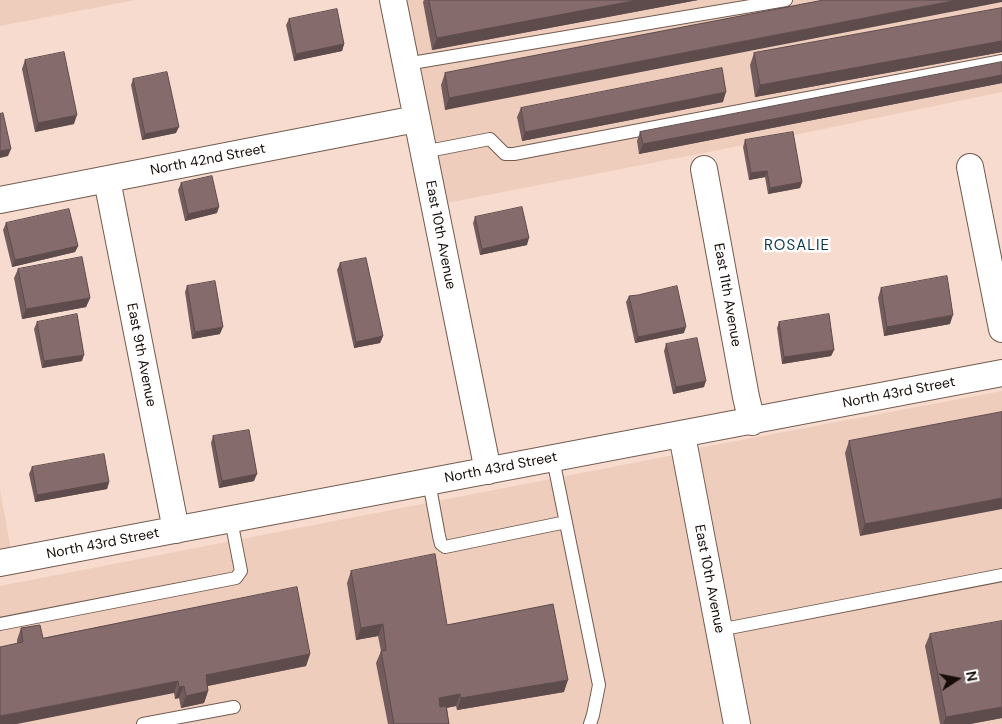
<!DOCTYPE html>
<style>
body{margin:0}
#map{position:relative;width:1002px;height:724px;overflow:hidden;background:#f6dbce;font-family:"DM Sans",sans-serif}
canvas{display:block}
.north{position:absolute;left:932px;top:654px;width:50px;height:50px;-webkit-text-stroke:4px #fff;paint-order:stroke;rotate:79deg;font-size:14px;font-weight:700;line-height:20px;text-align:center;color:#160d09}
.north::after{content:'';display:block;margin:auto;width:18px;height:22px;background:#160d09;clip-path:polygon(50% 0,100% 100%,50% 72%,0 100%)}
</style>
<div id="map">
<canvas width="1002" height="724"></canvas>
<div class="north">N</div>
</div>
<script>
const ctx = document.querySelector('canvas').getContext('2d');
ctx.lineJoin = 'round';
function fillPath(path, color) { ctx.fillStyle = color; ctx.fill(path, 'evenodd'); }
function stroke(path, color, width, dash) { ctx.strokeStyle = color; ctx.lineWidth = width; ctx.lineCap = dash ? 'butt' : 'round'; ctx.setLineDash(dash || []); ctx.stroke(path); }
function label(font, color, halo, rows, align = 'center') {
  ctx.font = font + ' "DM Sans",sans-serif'; ctx.lineWidth = 5; ctx.setLineDash([]); ctx.textBaseline = 'middle'; ctx.strokeStyle = halo; ctx.fillStyle = color; for (const [text, x, y, turn = 0] of rows) {
    ctx.save(); ctx.translate(x, y); ctx.rotate((+turn || 0) * Math.PI / 180); ctx.textAlign = isNaN(turn) ? turn : align; if (halo) ctx.strokeText(text, 0, 0); ctx.fillText(text, 0, 0); ctx.restore();
  }
}
const built = new Path2D(`
 M0,0H135L0,26Z
 M398,0H1002V92L775,139L436,205Z
 M1002,391V724H743L693,449Z
 M674,455L726,724H0V586Z
 M0,490L12,555L0,558Z`);
const lane = new Path2D(`
 M406,64L786,0
 M423,152L490,139L505,154H514L1002,61
 M553,459L599,685L593,715L590,724
 M429,482L439,536L441,544L445,547L566,522
 M0,624L236,578L241,571L231,520
 M719,630L1002,575
 M143,724L234,707`);
const street = new Path2D(`
 M393,0L488,471
 M970,167L1002,329
 M704,169L746,397L752,422
 M107,180L176,530
 M0,200L416,119
 M682,435L737,724
 M0,563L1002,373`);
const wall = new Path2D(`
 M424,0H698L432,50L423,2Z
 M824,0L445,110L441,85L445,73Z
 M1002,8V52L755,97L750,65L754,53Z
 M289,19L344,44L342,51L294,61L286,25Z
 M25,60L74,124L35,132L22,69Z
 M1002,62V83L639,154L637,141L640,132Z
 M133,79L176,133L142,140L131,85Z
 M723,102L522,141L517,117L521,108Z
 M745,140L802,182L800,188L768,194L765,177L749,180L743,147Z
 M181,183L217,213L185,221L178,190Z
 M475,217L527,245L480,255L473,223Z
 M6,223L78,246L75,252L12,267L3,230Z
 M340,263L383,336L380,343L354,348L337,270Z
 M18,269L90,298L86,307L22,319L14,278Z
 M187,286L220,334L192,339L185,292Z
 M881,288L950,324L884,336L878,298Z
 M629,296L684,333L635,343L626,302Z
 M37,322L82,361L42,368L34,329Z
 M779,322L834,350L831,356L782,364L777,328Z
 M666,344L704,387L673,394L664,351Z
 M1002,412L860,536L845,453L849,441Z
 M213,436L254,481L219,488L211,443Z
 M32,467L109,482L107,489L35,502L29,474Z
 M351,571L447,625L564,692L457,710L456,706L447,708L449,724H388L376,663L381,651L378,636L356,640L347,583Z
 M21,628L43,638L310,654L306,666L208,686V691L204,703L181,708L179,698L175,699L174,693L17,643V640Z
 M930,634L1002,718L970,724H940L925,646Z`);
const shadedWall = new Path2D(`
 M638,0H698L432,50L437,38Z
 M957,0H1002V2L445,110L449,98Z
 M1002,41V52L755,97L760,85Z
 M344,44L342,51L294,61L296,54Z
 M1002,75V83L639,154L643,144Z
 M726,92L723,102L522,141L525,132Z
 M77,115L74,124L35,132L38,123Z
 M179,127L176,133L142,140L145,134Z
 M11,149L8,156L0,158V151Z
 M767,171L765,177L749,180L751,173Z
 M802,182L800,188L768,194L770,188Z
 M219,207L217,213L185,221L188,214Z
 M529,238L527,245L480,255L482,249Z
 M78,246L75,252L12,267L15,260Z
 M90,298L86,307L22,319L26,309Z
 M953,315L950,324L884,336L887,327Z
 M223,327L220,334L192,339L195,332Z
 M686,327L684,333L635,343L638,337Z
 M383,336L380,343L354,348L356,342Z
 M834,350L831,356L782,364L784,357Z
 M84,355L82,361L42,368L44,361Z
 M706,381L704,387L673,394L676,387Z
 M257,474L254,481L219,488L222,481Z
 M109,482L107,489L35,502L37,495Z
 M1002,498V509L860,536L865,524Z
 M383,624L378,636L356,640L361,628Z
 M310,654L306,666L202,687L206,675Z
 M568,680L564,692L457,710L461,698Z
 M178,681L174,693L17,724H0V716Z
 M184,686L179,698L175,699L179,687Z
 M208,691L204,703L181,708L186,696Z
 M460,694L456,706L434,710L439,698Z
 M1002,707V718L970,724H943L946,717Z`);
const building = new Path2D(`
 M429,0H638L437,38Z
 M824,0H957L449,98L445,73Z
 M1002,8V41L760,85L754,53Z
 M337,9L344,44L296,54L289,19Z
 M64,52L77,115L38,123L25,60Z
 M1002,62V75L643,144L640,132Z
 M722,68L726,92L525,132L521,108Z
 M167,72L179,127L145,134L133,79Z
 M3,113L11,149L0,151V114Z
 M793,132L802,182L770,188L767,171L751,173L745,140Z
 M212,176L219,207L188,214L181,183Z
 M522,207L529,238L482,249L475,217Z
 M69,209L78,246L15,260L6,223Z
 M82,257L90,298L26,309L18,269Z
 M366,258L383,336L356,342L340,263Z
 M947,276L953,315L887,327L881,288Z
 M215,281L223,327L195,332L187,286Z
 M677,286L686,327L638,337L629,296L638,295Z
 M77,314L84,355L44,361L37,322Z
 M829,314L834,350L784,357L779,322Z
 M697,338L706,381L676,387L666,344Z
 M1002,412V498L865,524L849,441Z
 M249,430L257,474L222,481L213,436Z
 M104,454L109,482L37,495L32,467Z
 M435,554L447,625L553,604L568,680L461,698L460,694L439,698L440,707L446,706L449,724H394L381,651L386,650L383,624L361,628L351,571Z
 M297,587L310,654L206,675L208,691L186,696L184,686L179,687L178,681L0,716V647L23,642L21,628L40,625L43,638Z
 M1002,621V707L946,717L930,634Z`);
const streetNames = [
 ["North 42nd Street",208,160,-11],
 ["East 10th Avenue",440,235,79],
 ["East 11th Avenue",727,295,80],
 ["East 9th Avenue",141,355,79],
 ["North 43rd Street",899,393,-11],
 ["North 43rd Street",501,468,-11],
 ["North 43rd Street",103,544,-11],
 ["East 10th Avenue",709,579,79]
];
const neighbourhoodNames = [
 ["ROSALIE",797,246]
];
fillPath(built, '#efcdbc');
stroke(lane, '#725b50', 14);
stroke(street, '#725b50', 28);
stroke(lane, '#fff', 12);
stroke(street, '#fff', 26);
fillPath(wall, '#735c5d');
fillPath(shadedWall, '#5e4b4c');
fillPath(building, '#866b6c');
stroke(building, '#5e4b4c', 1);
label('14px', '#160d09', '#fff', streetNames);
ctx.letterSpacing = '1px';
label('15px', '#10384f', '#fff', neighbourhoodNames);
ctx.letterSpacing = '0px';
</script>
